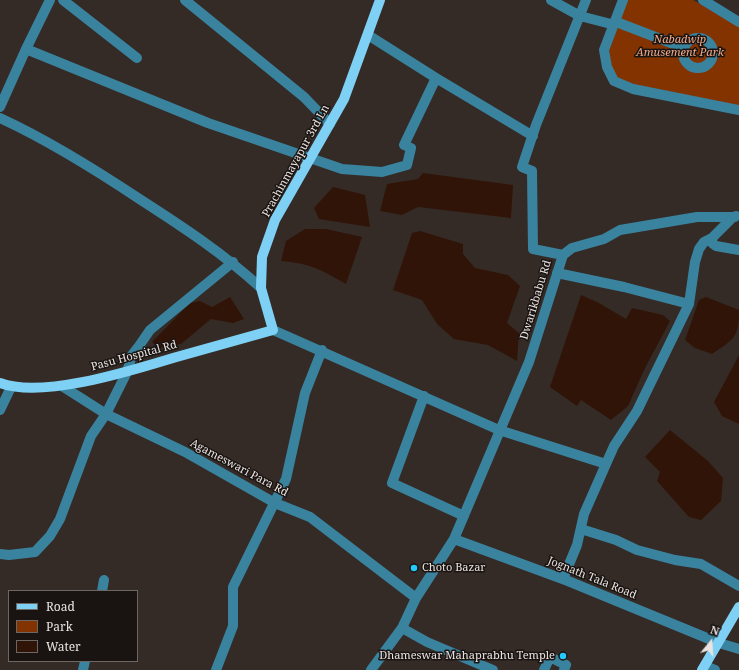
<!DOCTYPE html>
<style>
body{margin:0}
#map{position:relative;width:739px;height:670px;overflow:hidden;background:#352b26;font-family:"Noto Serif",serif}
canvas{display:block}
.legend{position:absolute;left:8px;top:590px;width:130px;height:72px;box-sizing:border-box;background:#191412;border:1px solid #6d6764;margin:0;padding:5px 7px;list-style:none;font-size:12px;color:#eae3e0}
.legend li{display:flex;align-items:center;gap:8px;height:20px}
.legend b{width:20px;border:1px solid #6d6764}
.north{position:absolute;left:691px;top:622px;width:40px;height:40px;-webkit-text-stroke:3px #191412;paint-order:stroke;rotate:18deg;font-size:11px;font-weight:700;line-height:16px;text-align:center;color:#eae3e0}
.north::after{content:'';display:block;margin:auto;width:14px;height:18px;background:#eae3e0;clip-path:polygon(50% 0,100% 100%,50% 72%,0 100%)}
</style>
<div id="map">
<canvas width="739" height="670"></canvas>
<ul class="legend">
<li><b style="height:5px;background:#7ed1f4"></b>Road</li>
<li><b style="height:11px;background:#833300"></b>Park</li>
<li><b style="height:11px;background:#301407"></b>Water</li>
</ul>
<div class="north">N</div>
</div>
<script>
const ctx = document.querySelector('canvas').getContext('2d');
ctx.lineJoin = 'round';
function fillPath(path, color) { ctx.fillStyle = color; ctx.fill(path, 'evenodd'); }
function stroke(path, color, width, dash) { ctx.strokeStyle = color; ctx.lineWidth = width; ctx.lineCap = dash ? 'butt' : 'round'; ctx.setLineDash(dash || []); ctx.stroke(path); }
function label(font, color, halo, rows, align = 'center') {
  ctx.font = font + ' "Noto Serif",serif'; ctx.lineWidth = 3; ctx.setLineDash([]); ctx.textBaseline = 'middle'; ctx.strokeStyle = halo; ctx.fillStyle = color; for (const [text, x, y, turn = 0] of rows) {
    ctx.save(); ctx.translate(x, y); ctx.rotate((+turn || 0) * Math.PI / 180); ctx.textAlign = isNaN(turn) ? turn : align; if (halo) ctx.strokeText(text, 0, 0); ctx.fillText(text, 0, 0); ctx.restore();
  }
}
const green = new Path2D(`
 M627,0H693L739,26V106L635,85L618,78L610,65L609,50Z`);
const water = new Path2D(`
 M423,173L513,185L511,218L418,207L402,215L380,211L387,184L418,179Z
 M333,187L365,195L370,227L319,219L314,208Z
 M305,229H326L362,237L346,284C321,270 310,263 281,261L286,241Z
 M420,231L463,244V254L475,268L508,275L520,286L507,323L519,333L517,361L488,345L454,339L437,324L422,300L393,290L412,233Z
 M581,295L599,303L626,319L632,308L663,315L670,321L645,368L628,406L611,420L581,400L577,406L550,387Z
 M230,297L244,319L233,323L211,319L181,344L159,348L152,342L190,303L200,301L212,307Z
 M706,297L739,310C739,338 734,339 712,354L695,348L685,340L699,300Z
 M739,355V424L722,416L714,402Z
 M670,430L708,461L723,478L721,501L701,520L689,517L657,481L660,472L645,457Z`);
const minor = new Path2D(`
 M63,0L137,58
 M185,0L304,97L330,124
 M551,0L580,16L611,24L619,23L684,48
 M623,0L604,50L607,67L614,81L633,89L739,110
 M703,0L739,22
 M368,35L436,78L533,136
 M683 53a15 15 0 1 1 30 0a15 15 0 1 1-30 0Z
 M26,49L208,123L342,169L382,172L407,165L411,148L404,145L436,78
 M0,107L26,49L50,0
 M0,118C50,141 96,170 141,200C183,227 224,254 261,288
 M736,216L732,218L712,238V243L716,246L739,250
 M563,255L533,249L532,171L522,167L536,125L586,0
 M563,255L572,248L604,239L620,230L697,217H735
 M557,273L624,287L689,304
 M273,330L499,430L606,464
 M62,386L106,414L185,452L275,503L310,517L416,598
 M424,396L392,483L464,516
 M0,410L11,387
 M581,529L616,540L637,550L675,560L701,564L739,586
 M454,539L568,581L719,643L739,649
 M0,554L9,555L35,552L50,536L60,519L91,436L106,414L127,372L132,355L139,346L150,330L233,262
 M563,579L577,545L584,514L606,464L614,446L637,411L689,304L695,262L699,249L704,242L712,238
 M102,591L104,580
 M402,628L427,642L493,670
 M705,666L715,670
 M83,670L85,661
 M216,670L233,626V587L286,479L305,393L322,350
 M371,670L402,628L416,598L454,539L529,362L563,255
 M544,670L550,657L566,665L564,670`);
const major = new Path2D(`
 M0,383C42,399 130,371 173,358C206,349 240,339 273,330L261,288L262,257L275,220L344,99L380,0
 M702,670L739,607`);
const markers = [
 [414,568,4,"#25c9fe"],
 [563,656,4,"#25c9fe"]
];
const parkNames = [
 ["Nabadwip",680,40],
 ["Amusement Park",680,53]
];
const streetNames = [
 ["Prachinmayapur 3rd Ln",296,161,-61],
 ["Dwarikbabu Rd",536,300,-73],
 ["Pasu Hospital Rd",134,356,-15],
 ["Agameswari Para Rd",239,468,28],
 ["Jognath Tala Road",592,578,22]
];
const poiNames = [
 ["Choto Bazar",422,568],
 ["Dhameswar Mahaprabhu Temple",555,656,"right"]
];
fillPath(green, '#833300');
fillPath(water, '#301407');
stroke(minor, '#3a839f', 10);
stroke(major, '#7ed1f4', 10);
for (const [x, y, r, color] of markers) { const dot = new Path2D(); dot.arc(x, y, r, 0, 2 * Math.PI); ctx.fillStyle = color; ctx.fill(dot); stroke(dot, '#191412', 1.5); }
label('italic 11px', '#f1ab8b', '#191412', parkNames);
label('11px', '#eae3e0', '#191412', streetNames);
label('11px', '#eae3e0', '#191412', poiNames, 'left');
</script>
